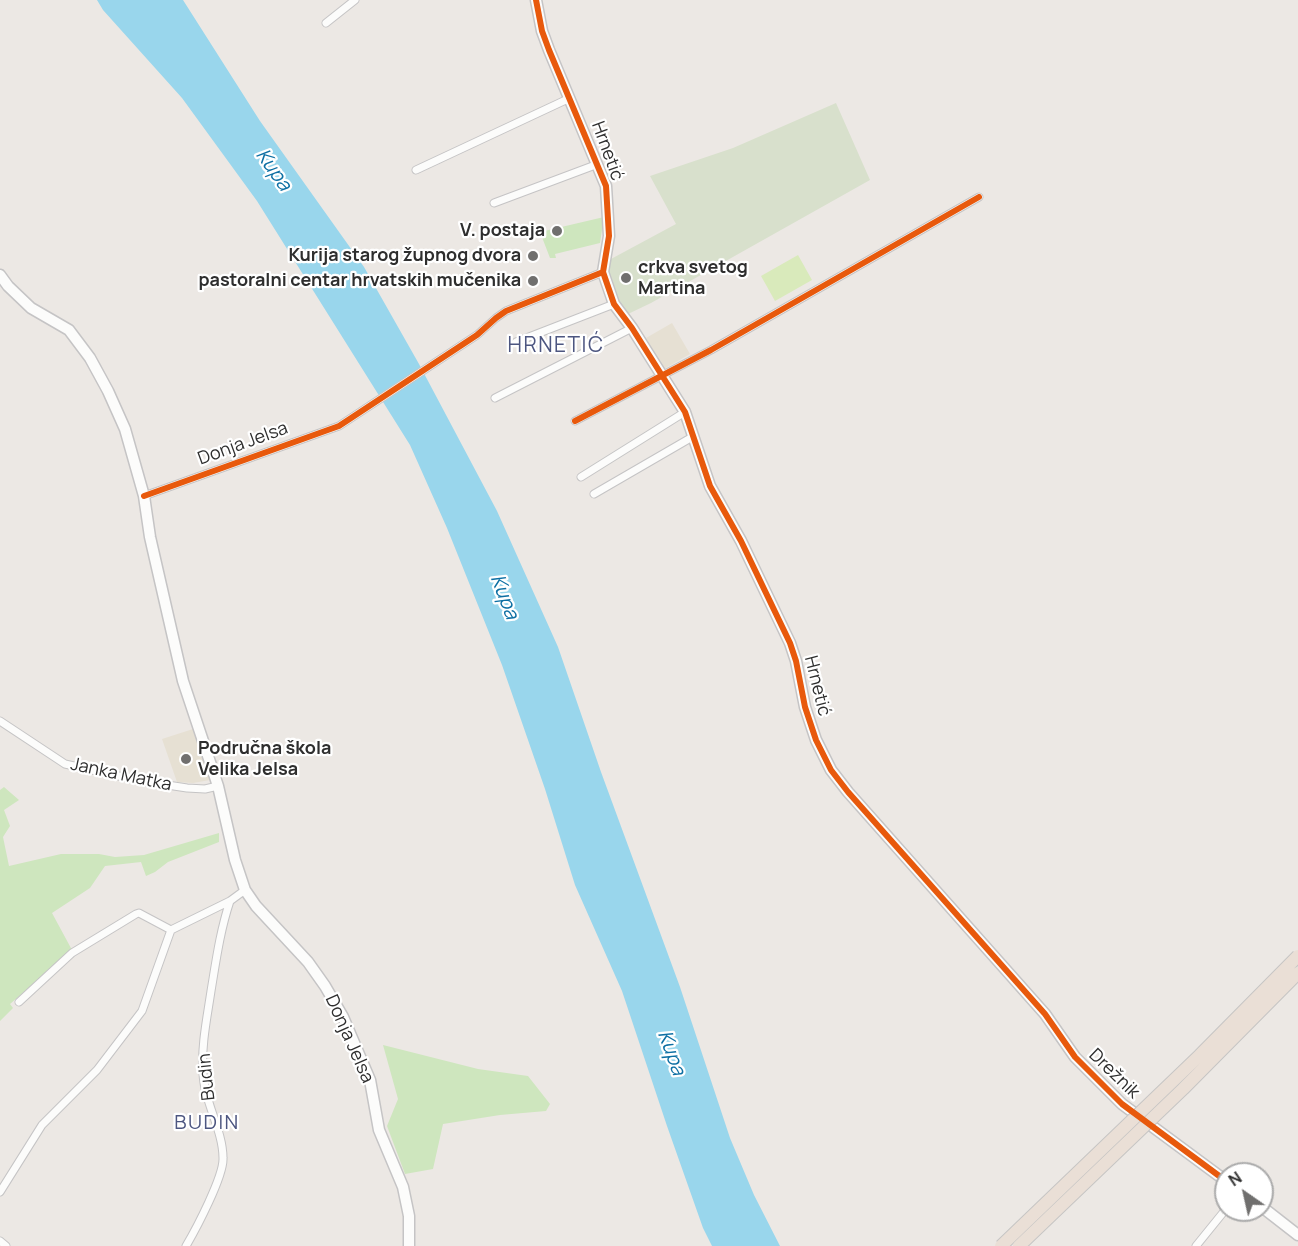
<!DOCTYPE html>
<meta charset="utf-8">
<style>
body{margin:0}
#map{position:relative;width:1298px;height:1246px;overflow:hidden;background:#ece8e4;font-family:Manrope,sans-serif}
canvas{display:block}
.north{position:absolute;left:1214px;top:1162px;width:60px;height:60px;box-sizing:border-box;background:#fff;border:2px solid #ababab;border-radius:50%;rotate:326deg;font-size:16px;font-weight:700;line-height:24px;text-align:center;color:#2e2e2e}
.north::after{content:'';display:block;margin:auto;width:21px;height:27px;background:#706f6e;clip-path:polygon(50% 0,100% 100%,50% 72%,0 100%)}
</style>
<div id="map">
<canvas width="1298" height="1246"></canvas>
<div class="north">N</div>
</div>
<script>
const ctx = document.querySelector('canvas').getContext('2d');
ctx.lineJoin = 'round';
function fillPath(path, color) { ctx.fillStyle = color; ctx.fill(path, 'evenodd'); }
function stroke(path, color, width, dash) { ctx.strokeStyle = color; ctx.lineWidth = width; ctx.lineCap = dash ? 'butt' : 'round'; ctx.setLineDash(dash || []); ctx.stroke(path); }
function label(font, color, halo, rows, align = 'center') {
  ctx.font = font + ' Manrope,sans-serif'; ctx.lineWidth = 4.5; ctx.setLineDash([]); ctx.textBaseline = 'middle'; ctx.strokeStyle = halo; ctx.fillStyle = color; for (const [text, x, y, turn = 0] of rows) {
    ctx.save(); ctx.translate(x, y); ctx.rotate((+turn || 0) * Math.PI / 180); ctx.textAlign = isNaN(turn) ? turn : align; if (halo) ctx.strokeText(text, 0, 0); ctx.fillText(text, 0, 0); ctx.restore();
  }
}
const education = new Path2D(`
 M672,323L690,354L664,369L646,338Z
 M193,729L210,780L193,783L177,782L162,739Z`);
const green = new Path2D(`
 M604,217L600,243L555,254L556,258H550L540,232Z
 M4,787L19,800L4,810L10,826L3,837L9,866L61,854H99L115,857L144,855L219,833V842L168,862L155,872L146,876L141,862L105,866L90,888L52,913L72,950L10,1004L13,1008L0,1021V790Z
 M383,1045L478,1069L528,1076L550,1104L546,1111L500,1115L443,1124L433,1169L405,1174L387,1126L398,1099Z`);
const cemetery = new Path2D(`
 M836,103L870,180L651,303L628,314C615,297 602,280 611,259L676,224L650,176L733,148Z`);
const pitch = new Path2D(`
 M798,255L812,280L775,301L761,276Z`);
const water = new Path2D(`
 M97,0H183L260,121L364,267L419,364L497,511L558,647L601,772L680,987L730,1138L754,1195L780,1246H712L703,1228L667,1126L622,991L575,885L545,789L502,665L447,528L410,445L257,201L182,98L103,10Z`);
const street = new Path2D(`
 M326,23L355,0
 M416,170L570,98
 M494,203L598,164
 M516,342L614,304
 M495,398L632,328
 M575,421L711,350L979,197
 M581,477L685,412
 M594,494L694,436
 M144,496L339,426L477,335L496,318L506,311L603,272
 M0,721L65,764L141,781L187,788L205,789L218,786
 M19,1002L72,953L136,914L139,913L171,930L230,901L245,890
 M0,1192L42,1125L97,1070L142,1011L171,930
 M0,1241L6,1246
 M186,1246C196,1229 224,1176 223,1158C223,1130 204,1102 203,1073C201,1046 207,1018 211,991C216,961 220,931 230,901
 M1196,1246L1226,1209`);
const secondary = new Path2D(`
 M536,0L542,31L549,50L606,186L609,236L603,272L614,304L632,328L685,412L710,486L741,541L790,643L796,661L805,707L816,740L831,770L848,792L1045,1014L1075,1057L1122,1104L1226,1181
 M0,275L8,286L31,308L69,330L90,358L108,391L125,429L144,496L150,537L183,681L218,786L235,860L245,890L256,906L308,962L325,986L343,1017L370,1080L379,1130L403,1187L409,1216V1246
 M1262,1207L1298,1235`);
const highwayBridge = new Path2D(`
 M1001,1246L1200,1055L1298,956
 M1019,1246L1183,1089L1298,973`);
const cycleway = new Path2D(`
 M536,0L542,31L549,50L606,186L609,236L603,272L614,304L632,328L685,412L710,486L741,541L790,643L796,661L805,707L816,740L831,770L848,792L1045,1014L1075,1057L1122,1104L1226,1181
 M575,421L711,350L979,197
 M144,496L339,426L477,335L496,318L506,311L603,272`);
const markers = [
 [557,231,6,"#706f6e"],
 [533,256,6,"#706f6e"],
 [626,278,6,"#706f6e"],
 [533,281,6,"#706f6e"],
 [186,759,6,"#706f6e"]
];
const streetNames = [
 ["Hrnetić",607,151,70],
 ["Donja Jelsa",243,444,-20],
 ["Hrnetić",817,686,76],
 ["Janka Matka",121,775,12],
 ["Donja Jelsa",349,1039,66],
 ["Drežnik",1114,1074,44],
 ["Budin",207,1077,-96]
];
const poiNames = [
 ["V. postaja",545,231],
 ["Kurija starog župnog dvora",521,256],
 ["crkva svetog",638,268,"left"],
 ["Martina",638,289,"left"],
 ["pastoralni centar hrvatskih mučenika",521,281],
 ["Područna škola",198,749,"left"],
 ["Velika Jelsa",198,770,"left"]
];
const waterNames = [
 ["Kupa",273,170,55],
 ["Kupa",504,597,69],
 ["Kupa",671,1053,70]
];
const neighbourhoodNames = [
 ["BUDIN",207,1123]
];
const quarterNames = [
 ["HRNETIĆ",556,346]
];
fillPath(education, '#e6e0d3');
fillPath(green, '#cee6be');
fillPath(cemetery, '#d8e0cc');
fillPath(pitch, '#d9eabb');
fillPath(water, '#99d6ec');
stroke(street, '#c5c4c5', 9);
stroke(secondary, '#c5c4c5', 13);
stroke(street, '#fcfcfb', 7);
stroke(secondary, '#fcfcfb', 10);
stroke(highwayBridge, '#c6c5c4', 14, []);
stroke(highwayBridge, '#eadfd6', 12);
stroke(cycleway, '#e8590c', 6);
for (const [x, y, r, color] of markers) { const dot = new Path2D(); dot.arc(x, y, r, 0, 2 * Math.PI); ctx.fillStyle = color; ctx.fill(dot); stroke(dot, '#fff', 2); }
label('18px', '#2e2e2e', '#fff', streetNames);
label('bold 18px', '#2e2e2e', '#fff', poiNames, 'right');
label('italic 20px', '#0d6fa3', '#fff', waterNames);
ctx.letterSpacing = '1.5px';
label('20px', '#4d5680', '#fff', neighbourhoodNames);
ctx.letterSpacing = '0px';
ctx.letterSpacing = '1.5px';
label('21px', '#4d5680', '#fff', quarterNames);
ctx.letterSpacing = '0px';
</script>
